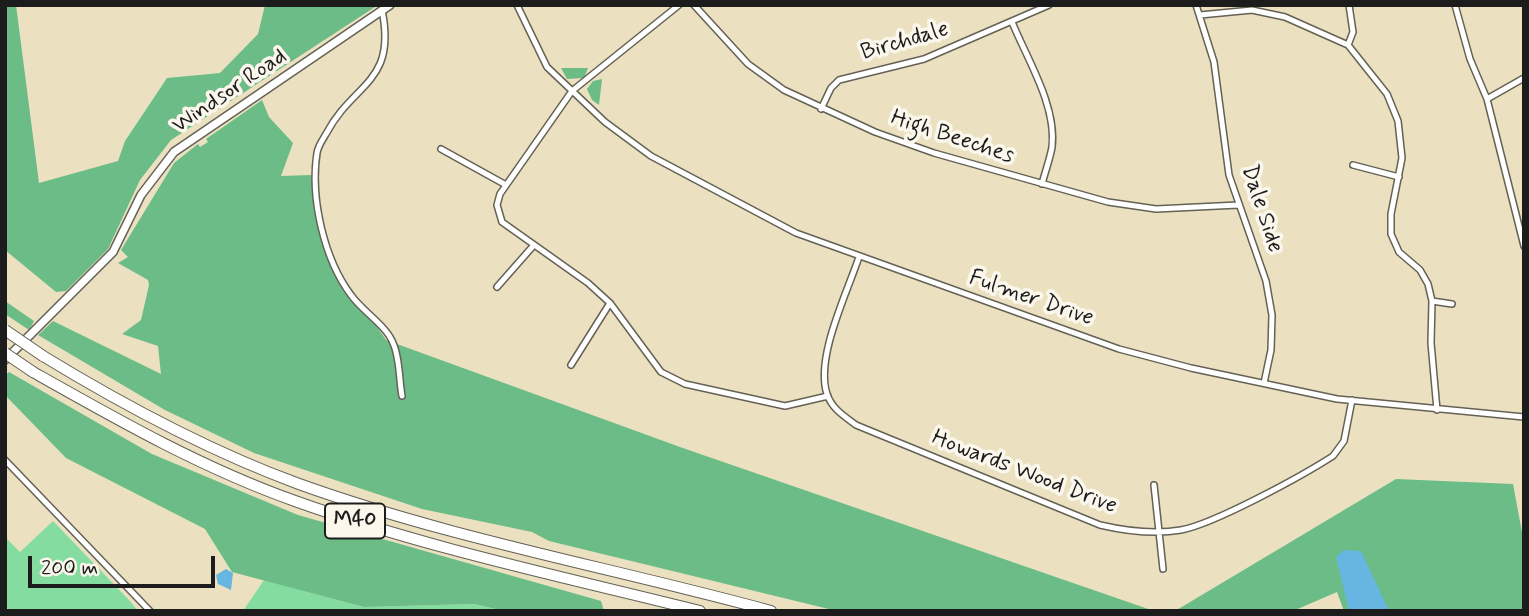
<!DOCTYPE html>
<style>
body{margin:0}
#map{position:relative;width:1529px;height:616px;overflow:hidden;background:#ebe1c0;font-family:Mynerve,sans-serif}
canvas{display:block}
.frame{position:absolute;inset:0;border:7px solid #1c1c1c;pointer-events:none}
.scale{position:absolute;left:28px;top:556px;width:187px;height:32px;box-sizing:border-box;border:4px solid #1c1c1c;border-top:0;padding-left:9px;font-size:21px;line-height:24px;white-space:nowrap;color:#1c1c1c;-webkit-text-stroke:5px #fbf7ec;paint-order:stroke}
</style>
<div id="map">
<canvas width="1529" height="616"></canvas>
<div class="frame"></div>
<div class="scale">200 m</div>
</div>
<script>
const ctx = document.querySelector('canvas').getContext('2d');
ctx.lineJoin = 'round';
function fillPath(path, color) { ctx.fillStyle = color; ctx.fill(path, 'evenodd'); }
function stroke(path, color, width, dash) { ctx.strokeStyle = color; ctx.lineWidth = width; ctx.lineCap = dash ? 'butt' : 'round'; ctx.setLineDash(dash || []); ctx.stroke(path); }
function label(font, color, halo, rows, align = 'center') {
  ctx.font = font + ' Mynerve,sans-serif'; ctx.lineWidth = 7; ctx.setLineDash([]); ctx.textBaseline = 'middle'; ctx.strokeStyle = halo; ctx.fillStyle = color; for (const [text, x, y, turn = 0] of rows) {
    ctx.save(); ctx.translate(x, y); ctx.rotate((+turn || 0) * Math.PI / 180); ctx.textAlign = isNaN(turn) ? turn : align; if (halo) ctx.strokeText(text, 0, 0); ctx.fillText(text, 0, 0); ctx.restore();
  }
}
const green = new Path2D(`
 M53,521L129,600L138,611H11L5,606V537L20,552Z
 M264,580L364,607L474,604L503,611H243Z`);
const forest = new Path2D(`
 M5,5H16L39,183L118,161L125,141L167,78L220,73L258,34L265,5H378L171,140L140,180L108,249L66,291L56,292L5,250Z
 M561,68H588L584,78L567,79Z
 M602,79L599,105L592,100L587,89L593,81Z
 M262,100L269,117L293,143L281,176L311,175L323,247L386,340L680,447L1154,611H837L549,541L532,532L422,509L254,453L165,410L38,335L53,321L161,374L158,346L122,334L141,320L149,285L148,280L118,263L128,257L121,250L174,163L198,144L200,147L208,142L206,139Z
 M5,301L34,321L29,330L5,314Z
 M9,372L152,454L298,515L601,601L604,611H504L474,604L364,607L232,572L205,529L66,458L5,395V375Z
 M1396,479L1513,484L1524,543V611H1344L1337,592L1293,611H1175Z`);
const water = new Path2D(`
 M1344,550L1361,551L1389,611H1349L1336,557Z
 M226,569L233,573L231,590L218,584L216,575Z`);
const minor = new Path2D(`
 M517,5L547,67L605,122L651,156L796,233L1119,349L1191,368L1337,399L1524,417
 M679,5L572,91L500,194L497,205L502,222L588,283L610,303L661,372L685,384L785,406L828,396
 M694,5L748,64L784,90L875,132L934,153L1108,202L1156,209L1238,205
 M1196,5L1214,62L1229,175L1266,281L1272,315L1271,350L1264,383
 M1455,5L1470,59L1487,99L1524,246
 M382,10C397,84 353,82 326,134C323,139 318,146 317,153C310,198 324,259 351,295C362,311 386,325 393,343C400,358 399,380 402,396
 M1200,15L1252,10L1285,17L1348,45L1387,94L1398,121L1402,158L1391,214V234L1399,252L1420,270L1428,284L1432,301L1431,343L1437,410
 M1012,22C1027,59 1057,106 1052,147C1050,159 1045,172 1042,184
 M1348,45L1353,32L1349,5
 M1487,99L1524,78
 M821,109L831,88L839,80L924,59L1049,5
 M441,149L506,185
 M1353,165L1399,177
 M859,257C847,293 815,358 827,394C832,409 844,416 856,425L1100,525C1126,531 1153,535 1181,530C1214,524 1302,476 1333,456L1344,441L1352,400
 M497,287L534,245
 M1432,301L1452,304
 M571,365L610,303
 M5,460L150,611
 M1154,485L1163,569`);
const secondary = new Path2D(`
 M5,360L113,252L141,195L174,152L390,5`);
const motorway = new Path2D(`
 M43,356C125,406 209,451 299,484C452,539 614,568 771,611
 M33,372C118,420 202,468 295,501C426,548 564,577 700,611`);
const motorwayBridge = new Path2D(`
 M5,330L43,356
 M5,353L33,372`);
const shields = [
 [355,521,60]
];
const shieldNames = [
 ["M40",355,521]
];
const streetNames = [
 ["Birchdale",905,42,-16],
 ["Windsor Road",230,92,-34],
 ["High Beeches",952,138,18],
 ["Dale Side",1261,209,72],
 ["Fulmer Drive",1031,299,19],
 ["Howards Wood Drive",1024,473,21]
];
fillPath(green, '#84dca1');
fillPath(forest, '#6bbc87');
fillPath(water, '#67b6e1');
stroke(minor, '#646155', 8);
stroke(secondary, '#646155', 10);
stroke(motorway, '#646155', 12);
stroke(minor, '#fff', 5);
stroke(secondary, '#fff', 7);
stroke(motorway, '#fff', 10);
stroke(motorwayBridge, '#646155', 12, []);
stroke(motorwayBridge, '#fff', 10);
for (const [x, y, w] of shields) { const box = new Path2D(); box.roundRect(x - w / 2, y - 17.5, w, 35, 5); ctx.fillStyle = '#fbf7ec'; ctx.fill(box); stroke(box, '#1c1c1c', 2); }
label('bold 21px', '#1c1c1c', null, shieldNames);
label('23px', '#1c1c1c', '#fbf7ec', streetNames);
</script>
